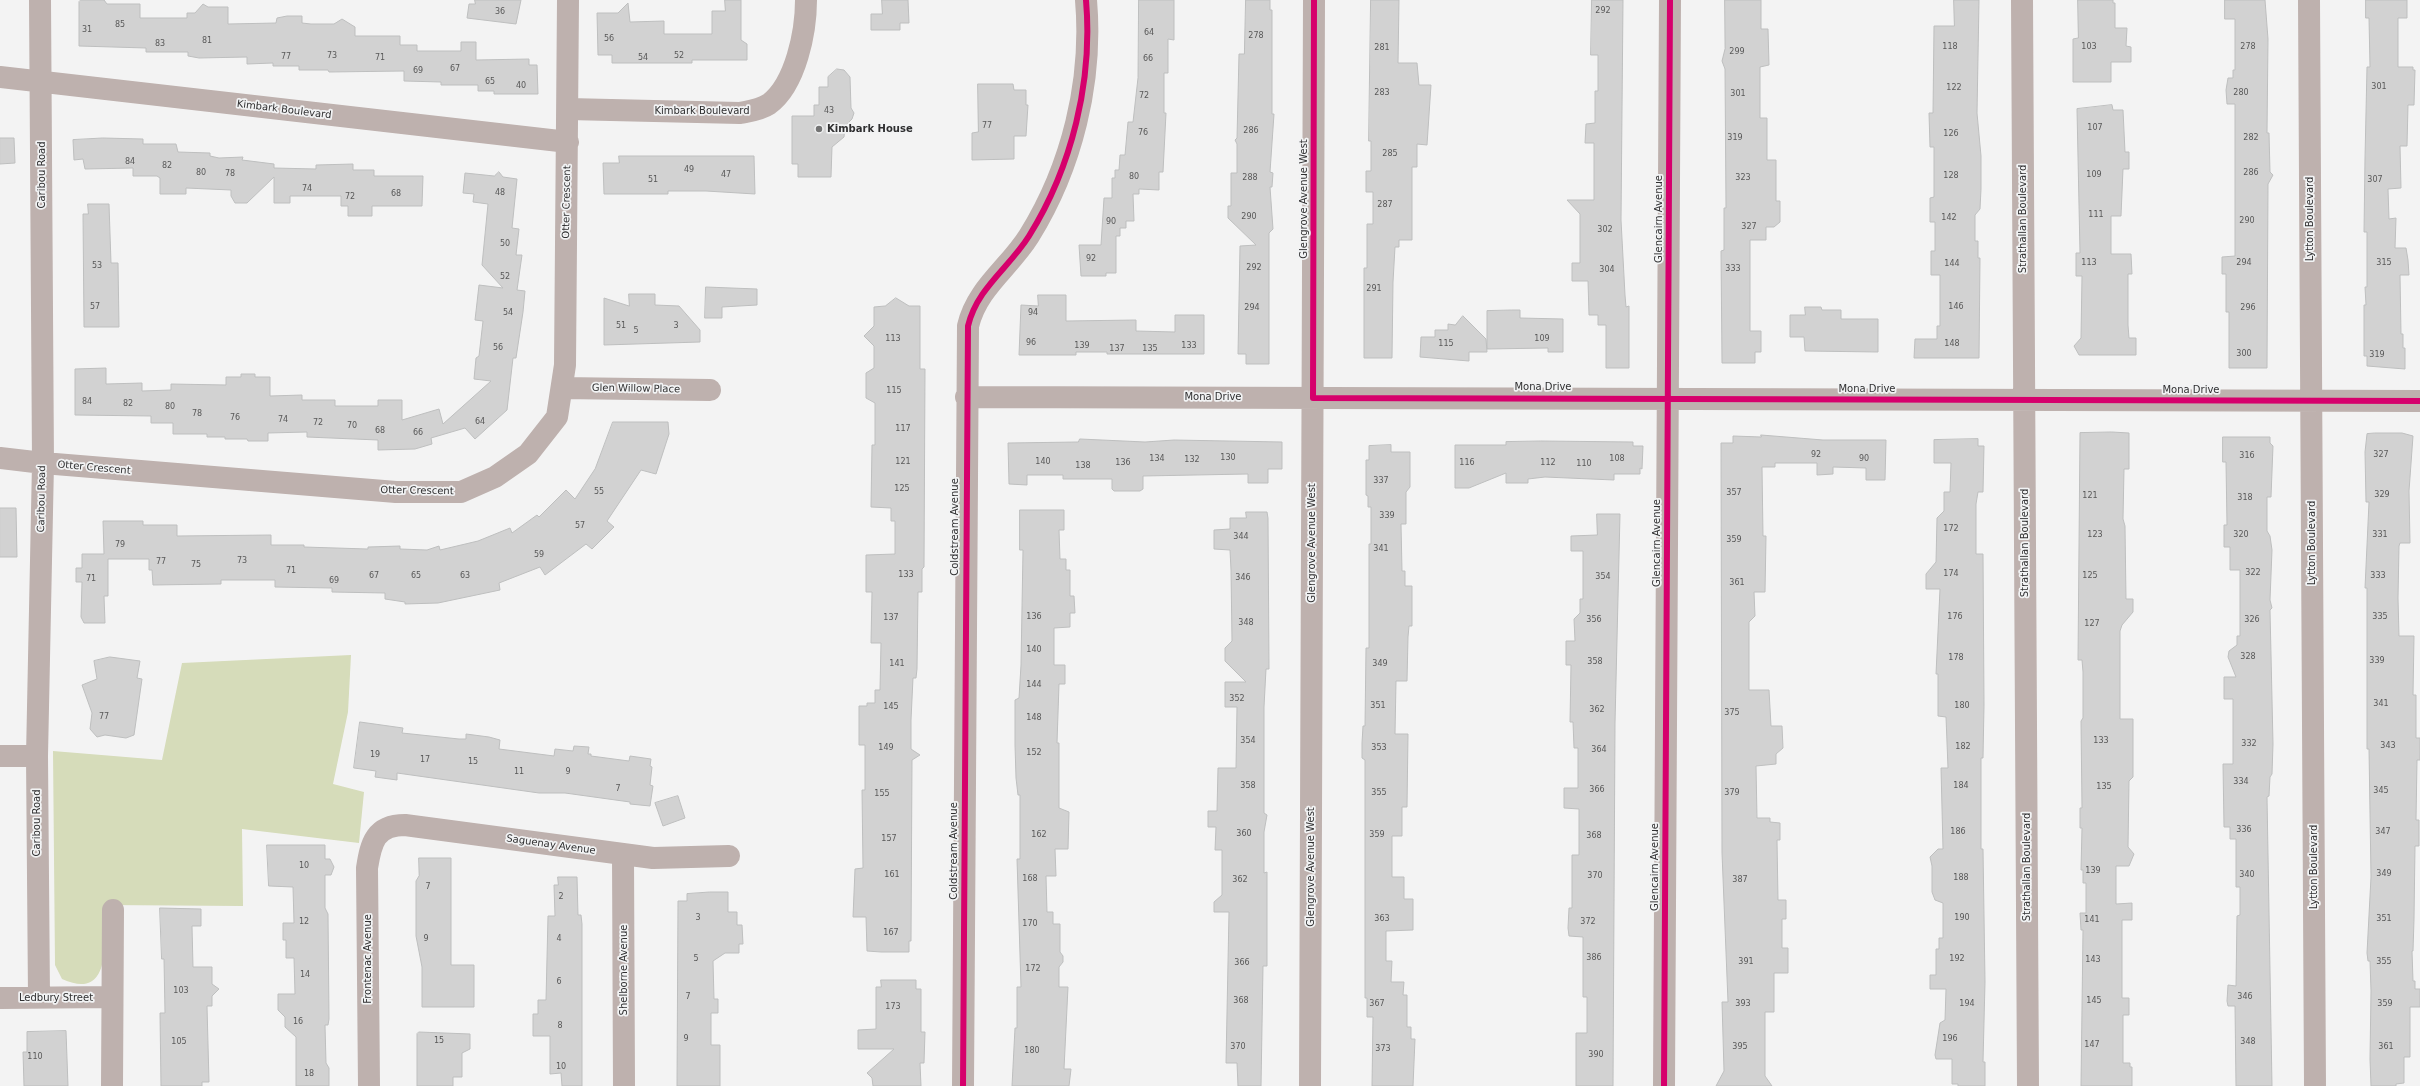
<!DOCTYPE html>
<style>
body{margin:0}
canvas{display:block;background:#f3f3f3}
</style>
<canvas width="2420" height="1086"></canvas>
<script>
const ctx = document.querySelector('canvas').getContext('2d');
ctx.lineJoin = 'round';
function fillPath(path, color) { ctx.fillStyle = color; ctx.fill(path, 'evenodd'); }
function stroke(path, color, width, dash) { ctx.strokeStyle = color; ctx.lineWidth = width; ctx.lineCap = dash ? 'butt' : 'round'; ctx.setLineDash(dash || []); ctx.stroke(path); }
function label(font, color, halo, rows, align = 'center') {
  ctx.font = font + ' "DejaVu Sans",sans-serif'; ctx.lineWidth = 3.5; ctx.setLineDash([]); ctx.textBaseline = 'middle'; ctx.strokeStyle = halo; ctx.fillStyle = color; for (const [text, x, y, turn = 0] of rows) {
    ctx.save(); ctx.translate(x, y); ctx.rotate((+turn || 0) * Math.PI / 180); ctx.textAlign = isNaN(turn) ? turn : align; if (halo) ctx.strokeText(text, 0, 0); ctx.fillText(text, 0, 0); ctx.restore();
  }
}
const green = new Path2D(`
 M351,655L348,712L333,784L364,792L359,843L242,829L243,906L104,905C104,935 115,1003 62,979L55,965L53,751L162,760L182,663Z`);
const building = new Path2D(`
 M81,0H104L107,4H140V18H187V13H195L203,4L208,7H228V24L276,23L277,18L287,16H302V23L311,24H334L342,19L355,27V36H400V45H417V51H461V42H476V60L529,59V65H537L538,94H494V91H478V85H441V82L404,81V71L329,72L328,70H299V66H273V63L247,64V57L199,58L188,56V52H146V48L79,46V2Z
 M475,0H521L516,24L467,18L469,4H475Z
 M725,0H741V40L747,44V60H692V63H612V55H598L597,13H618L628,3L630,22L664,21V34H712V11H725Z
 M882,0H908L909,23H900V30H871V14H882Z
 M1139,0H1174V40L1168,39V73H1164V113H1166L1163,172H1159V190L1139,189V194H1133L1134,221H1126V228H1120V236H1116V273H1106V276H1081L1079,245H1101L1104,198H1112V178H1115V170H1119L1120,155H1125L1128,122H1133L1138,78Z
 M1246,0H1270V10H1272V114H1274L1270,172L1273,173L1272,187H1270L1273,229L1269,233V364H1246V354H1238L1240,246L1256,245L1228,218V206H1231V173H1237V144L1235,140L1237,138L1239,54H1244Z
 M1371,0H1399L1398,63H1417L1419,85H1431L1427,145L1417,144V167H1412V240H1399V247H1395L1393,282L1392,358H1364V268H1367V224H1373V192H1366V171H1371V141H1369Z
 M1592,0H1623L1621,220L1625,295L1626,307L1629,306V368H1606V325H1598V315H1589L1588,281H1572V263H1580V214L1567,200H1594V143H1585L1586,124L1595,123V91H1598V55H1591Z
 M1725,0H1761V29H1768L1769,65L1760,67V118H1767V160H1776V201H1780V222L1774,227H1766V240H1750V331H1761V352H1755V363H1722L1721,251L1724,250V208H1726L1725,69L1722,61L1725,49Z
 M1954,0H1979L1977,113L1981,156V189L1980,209L1975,215V241H1978V258H1980L1979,358H1914L1915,339H1937V326H1940V275H1931V251H1935V222H1930V198L1934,197V147H1930L1929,113H1933L1934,26H1954Z
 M2078,0H2113V3H2115V28H2127L2126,46L2131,47V62H2111V82H2073V39L2078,38Z
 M2225,0H2265L2268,39L2267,133H2269L2270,172L2273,175L2268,184L2267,368H2229V312H2226V274H2222V257L2235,256V104H2227L2226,90L2228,78H2233V70H2235V19H2225Z
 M2366,0H2407V18H2398V67H2413V70H2415L2414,105H2408L2407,146H2400L2401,188L2388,189L2389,219L2396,218L2395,248H2406L2408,260L2409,275H2400L2401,334H2403V348H2405V369L2367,366V356H2364V305H2366L2365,287H2367V232H2364L2365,158L2367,67H2370L2369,18H2366Z
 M837,69L844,70L850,77L851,108L854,113L852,119L845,126L844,137L832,147L831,177H798V164H792V116H814V105H819V87H828V77Z
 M978,84H1013L1014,90H1026V105H1028L1026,136H1014V159L972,160V133L978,132Z
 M2112,105L2113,110H2123L2125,152H2129V169H2123L2121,216H2111V254H2131L2132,274H2128V325L2129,338H2136V355H2079L2074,346L2081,338L2082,276H2076V253H2080L2077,109Z
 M0,138H14L15,163L0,164Z
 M103,138L143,139V144H176L178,152L210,153V156L219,158L243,157L242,160L274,164V168L316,169V165L353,164V170H374V176H423L422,206H372V216H348V206H341V196H290V203H274V177L247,203H235L231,196V190L186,188V194H160V178L157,176H133V168L85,169L83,159L74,160L73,140Z
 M619,156H754L755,194L706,191H668V194H604L603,163H619Z
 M499,172L503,177L517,179L512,228L519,229L516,255H522L517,290L525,291L523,312L516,358H513L507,410L475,439L465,428L431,438L432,444L415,449L378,450V440L307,437V432L268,433V441H248L247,439H225V437H207V434H173V423H151V416L75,415V369L106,368V384L142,383V391L171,390V384L226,385V377H241V374H255V377H270V396L302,395V400H335V406H378V400H402V420L439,409L443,424L491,381L474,379L476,358L479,356L483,321L475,320L479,285L503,288L482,265L488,204L473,202L474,194L463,193L465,173L494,176Z
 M88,204H109L111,263H118L119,327H84L83,214H88Z
 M706,287L757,289V305L722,307V318H705Z
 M629,294H655V305L679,306L700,330V342L604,345V298L629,306Z
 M1038,295H1066V321L1136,320V331L1175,332V315H1204V354H1107V352H1076V355H1019L1021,305L1038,306Z
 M896,298L909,306H920V369H925L924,567L922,569V592H918L917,669L916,678H913L911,720V749L920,755L912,760L911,941H909V952H881L867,951L866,917H853L855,869L863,868L862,790H865V745H859V706H867V703H875V690H880L881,643H871L872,592H866V555L895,554V521H891V508L871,507L872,445H875V403L866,398V373L874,368V346L864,336L874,326V307L885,306Z
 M1805,307H1821L1822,310H1841V319H1878V352L1805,351L1804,337H1790V315H1805Z
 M1512,310H1520V318L1563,319V352H1548V348L1487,349V311Z
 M1463,316L1486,339L1487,352H1469V361L1420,357L1421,337H1435V330H1448V324L1455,325Z
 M613,422H668L669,434L656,474L641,470L607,521L614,527L592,549L586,544L545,575L540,567L499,583L500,590L438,603L405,604V602L385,599V593L332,592V588L275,587V580H221V584L153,585L152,570H149V559H108V596H104L105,623H84L81,617L82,582H76V568H82V554H104L103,521H143V525H177V536L271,535V545H304V547L368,549V547L400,546V549L427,550L439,546L440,550L478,541L510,528L512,533L537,515L539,517L566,490L575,499L595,469Z
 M2112,432L2129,433V469H2124L2123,519L2125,526L2126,599H2133V612L2122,625L2120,631V719H2133V777L2129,781L2128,847L2134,854L2129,866H2116V904L2132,903V920H2122V998H2129V1015H2123V1063H2130V1067H2132V1086H2081L2083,930H2081L2080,913H2086V883H2083V870H2081L2082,828H2080V808H2082L2081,721L2083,718V672L2082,660H2078L2080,433Z
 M2375,433H2402L2413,436L2409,491L2410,543H2400L2399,546L2398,598L2399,636H2414L2413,695H2416V738H2420V760H2417L2416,820H2419V846H2415L2414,919L2413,951H2412L2413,981H2415V989H2420V1007H2410V1057H2404V1083L2396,1084V1086H2371L2370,1059L2371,991L2370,961H2368L2367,953L2371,877L2369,749H2367V588H2365L2369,502H2366L2365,452L2367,434Z
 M1761,435L1823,440H1886L1885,480H1866V468L1833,467V474L1817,475V463H1775V467H1762L1763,536H1766L1765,592H1754L1755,616L1749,622V690H1769L1771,726H1782L1783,748L1776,754V764L1756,766L1757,818H1770V822L1780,823V840H1777L1778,900H1786V919H1782V948H1788V973H1774V1012H1765V1076L1772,1086H1716L1724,1071L1722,1002H1728L1722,853L1721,443H1733V436L1761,437Z
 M2223,437H2270V443L2273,446L2271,497H2267V531L2270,536L2272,550L2270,600L2272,608L2270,610L2273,744L2272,774L2270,777L2269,796L2267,797L2272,1086H2236L2235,1006H2228L2227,1001L2228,985L2236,986L2237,916L2240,915V887H2236V839H2230V827H2224L2223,764H2233V699H2224V677H2236L2228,657L2229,651L2237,645V636H2240V570H2230V547H2224V525H2227L2226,462H2223Z
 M1080,439L1145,442L1174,440L1282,442V469H1268V483H1248V474L1143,476V489L1140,491H1114L1112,489V479H1063V475H1027V485L1009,484L1008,443L1078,442Z
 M1978,439V446H1984L1983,492H1978L1976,504V554H1983L1984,705L1983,758H1981V849H1983L1985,982L1983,1062H1985V1086H1958V1084H1952V1059H1936L1935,1055L1940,1023L1945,1020L1946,989H1930V975H1936V949H1939V938H1943V903L1935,900L1932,892V866L1930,857L1938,849H1943L1941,768H1948L1946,717L1938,716V674H1936L1940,589H1926V574L1936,562L1937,518L1944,511V492H1950L1951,463H1934V440Z
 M1541,441L1633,442V446H1643L1642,469L1640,468V474H1614V480L1545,477L1528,479V483H1506V473L1469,488H1455V445H1506V442Z
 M1391,445V452H1410V487L1406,492V524H1401L1402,571H1405V586H1412V626H1409L1408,637L1407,681H1396L1395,734H1408L1407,807H1402V836H1392V877H1404V899H1413V930L1386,931V961H1392L1391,982H1404L1403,995H1407V1027H1411V1039H1415L1413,1086H1372L1373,1017H1367V998H1365V760L1362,758V743L1363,726H1365L1366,648H1369V544H1371V507H1368V496L1366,495V460H1369V446Z
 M0,508H16L17,557H0Z
 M1020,510H1064V530H1059L1060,559H1066V570H1070V596H1074L1075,613H1070V627L1054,628V665H1065V684H1059L1057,743H1059V808L1069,812L1068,849H1055L1056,876H1046L1047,912H1053V924H1060V952L1063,956V962L1059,967V987H1068L1064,1069H1071L1069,1086H1012L1015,1028H1017V987H1021L1017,859H1020V795H1018L1016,778L1015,745V700L1019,698L1021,665L1023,550H1020Z
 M1246,512H1267L1268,518L1269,669H1266L1264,707V813L1267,815L1264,832V873L1267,872V966H1263L1261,1086H1238L1237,1063H1226L1229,912H1214V902L1222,895V850H1215L1216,827H1208V811H1217L1218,768H1236L1237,707H1225V682H1246L1225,661V648L1232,641L1231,570L1230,550L1214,549V530L1230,529V518H1246Z
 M1597,514H1620L1615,723L1613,1086H1576V1033H1587V997H1583V937L1569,936L1568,928L1569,908H1572V855H1579V809L1564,808V788H1578V748H1574L1573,722H1570L1571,665H1566V641H1575L1574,619L1580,613V599H1583V551H1571V536L1597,535Z
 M110,657L140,661L137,678L142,679L134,735L126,738L105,735L97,737L90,729L92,713L82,685L97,679L94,661Z
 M360,722L403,728L402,733L459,739H466V734L489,737L500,740L499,749L554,756L555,749L573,751L574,746L589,747L588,754H591V756L629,761L630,756L651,759L650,766L652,767L650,785L653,786L650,806L630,804V802L565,793H539L397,773V780L375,777L376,771L354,768Z
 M678,796L685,818L663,826L655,803Z
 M267,845H325V859H330L334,867L331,875H325V908L328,914L329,1019L328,1025H325L326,1063L329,1068V1086H296V1037L285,1027V1017L278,1010V994H295L294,958H286V940H283V923H294L293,887L269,886Z
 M419,858H451V965H474V1007H422V967L416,936V881L419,876Z
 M558,877H577L578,915H581L582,924V1086H562L561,1073L550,1074V1036H533V1014H538V1000H546L548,916H555L554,885H558Z
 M710,892H728V912H737V925H742L743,944H739V953H725L713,961L714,999H718V1013H711V1045H720V1086H677L678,901H687V894Z
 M160,908L201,909V926H192L193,967H212V984L219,989L212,996V1006H207L209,1082H202V1086H161L160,1013H165L164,959H162Z
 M881,980H916V989H921V1032H925L924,1063H920L921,1086H873L872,1078L867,1073L894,1049H858V1030L876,1029V987H881Z
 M66,1031L68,1086H24L23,1052H27V1032Z
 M419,1032L470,1034V1049L462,1053V1077H453V1086H417V1034Z`);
const minor = new Path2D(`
 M2022,0L2028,1086
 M2309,0L2315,1086
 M0,77L568,142
 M568,109L740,113C750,111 760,110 769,104C796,84 806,31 806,0
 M562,388L710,390
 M966,397L2420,401
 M0,458L43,463L396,492H461L495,477L528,454L557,417L565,365L568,0
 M0,756H37
 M623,855L624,1086
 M39,997L37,756L43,463L40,0
 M0,998L112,997
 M112,1086L113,910
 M369,1086L367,868C371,843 375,825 405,825L653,858L729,856
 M963,1086L968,326C977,288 1009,268 1029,236C1072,167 1093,81 1086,0
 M1310,1086L1314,0
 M1664,1086L1670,0`);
const cycleway = new Path2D(`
 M1314,0L1313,398L2420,401
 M963,1086L968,326C977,288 1009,268 1029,236C1072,167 1093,81 1086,0
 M1664,1086L1670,0`);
const markers = [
 [819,129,4,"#747474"]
];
const numberNames = [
 ["292",1603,11],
 ["36",500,12],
 ["85",120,25],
 ["31",87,30],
 ["64",1149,33],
 ["278",1256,36],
 ["56",609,39],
 ["81",207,41],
 ["83",160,44],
 ["118",1950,47],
 ["103",2089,47],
 ["278",2248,47],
 ["281",1382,48],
 ["299",1737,52],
 ["73",332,56],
 ["52",679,56],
 ["77",286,57],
 ["71",380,58],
 ["54",643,58],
 ["66",1148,59],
 ["67",455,69],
 ["69",418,71],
 ["65",490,82],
 ["40",521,86],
 ["301",2379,87],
 ["122",1954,88],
 ["283",1382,93],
 ["280",2241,93],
 ["301",1738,94],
 ["72",1144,96],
 ["43",829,111],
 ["77",987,126],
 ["107",2095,128],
 ["286",1251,131],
 ["76",1143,133],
 ["126",1951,134],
 ["319",1735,138],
 ["282",2251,138],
 ["285",1390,154],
 ["84",130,162],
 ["82",167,166],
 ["49",689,170],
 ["80",201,173],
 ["286",2251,173],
 ["78",230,174],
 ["47",726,175],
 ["109",2094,175],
 ["128",1951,176],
 ["80",1134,177],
 ["288",1250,178],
 ["323",1743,178],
 ["51",653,180],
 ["307",2375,180],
 ["74",307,189],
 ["48",500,193],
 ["68",396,194],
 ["72",350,197],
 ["287",1385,205],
 ["111",2096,215],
 ["290",1249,217],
 ["142",1949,218],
 ["290",2247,221],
 ["90",1111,222],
 ["327",1749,227],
 ["302",1605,230],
 ["50",505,244],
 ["92",1091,259],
 ["113",2089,263],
 ["294",2244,263],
 ["315",2384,263],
 ["144",1952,264],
 ["53",97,266],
 ["292",1254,268],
 ["333",1733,269],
 ["304",1607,270],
 ["52",505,277],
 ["291",1374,289],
 ["57",95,307],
 ["146",1956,307],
 ["294",1252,308],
 ["296",2248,308],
 ["54",508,313],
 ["94",1033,313],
 ["51",621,326],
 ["3",676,326],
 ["5",636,331],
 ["113",893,339],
 ["109",1542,339],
 ["96",1031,343],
 ["115",1446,344],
 ["148",1952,344],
 ["139",1082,346],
 ["133",1189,346],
 ["56",498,348],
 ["137",1117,349],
 ["135",1150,349],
 ["300",2244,354],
 ["319",2377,355],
 ["115",894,391],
 ["84",87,402],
 ["82",128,404],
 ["80",170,407],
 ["78",197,414],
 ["76",235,418],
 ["74",283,420],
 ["64",480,422],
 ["72",318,423],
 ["70",352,426],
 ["117",903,429],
 ["68",380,431],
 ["66",418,433],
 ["92",1816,455],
 ["327",2381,455],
 ["316",2247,456],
 ["130",1228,458],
 ["134",1157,459],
 ["108",1617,459],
 ["90",1864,459],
 ["132",1192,460],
 ["121",903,462],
 ["140",1043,462],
 ["136",1123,463],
 ["116",1467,463],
 ["112",1548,463],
 ["110",1584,464],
 ["138",1083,466],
 ["337",1381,481],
 ["125",902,489],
 ["55",599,492],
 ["357",1734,493],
 ["329",2382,495],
 ["121",2090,496],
 ["318",2245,498],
 ["339",1387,516],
 ["57",580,526],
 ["172",1951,529],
 ["123",2095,535],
 ["320",2241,535],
 ["331",2380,535],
 ["344",1241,537],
 ["359",1734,540],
 ["79",120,545],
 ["341",1381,549],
 ["59",539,555],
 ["73",242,561],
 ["77",161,562],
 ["75",196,565],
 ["71",291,571],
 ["322",2253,573],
 ["174",1951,574],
 ["133",906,575],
 ["67",374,576],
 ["65",416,576],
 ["63",465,576],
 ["125",2090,576],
 ["333",2378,576],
 ["354",1603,577],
 ["346",1243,578],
 ["71",91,579],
 ["69",334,581],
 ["361",1737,583],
 ["136",1034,617],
 ["176",1955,617],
 ["335",2380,617],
 ["137",891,618],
 ["356",1594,620],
 ["326",2252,620],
 ["348",1246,623],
 ["127",2092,624],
 ["140",1034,650],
 ["328",2248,657],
 ["178",1956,658],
 ["339",2377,661],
 ["358",1595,662],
 ["141",897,664],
 ["349",1380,664],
 ["144",1034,685],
 ["352",1237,699],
 ["341",2381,704],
 ["351",1378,706],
 ["180",1962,706],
 ["145",891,707],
 ["362",1597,710],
 ["375",1732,713],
 ["77",104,717],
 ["148",1034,718],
 ["354",1248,741],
 ["133",2101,741],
 ["332",2249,744],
 ["343",2388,746],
 ["182",1963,747],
 ["149",886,748],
 ["353",1379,748],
 ["364",1599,750],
 ["152",1034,753],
 ["19",375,755],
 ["17",425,760],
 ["15",473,762],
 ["11",519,772],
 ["9",568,772],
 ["334",2241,782],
 ["358",1248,786],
 ["184",1961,786],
 ["135",2104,787],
 ["7",618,789],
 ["366",1597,790],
 ["345",2381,791],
 ["355",1379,793],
 ["379",1732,793],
 ["155",882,794],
 ["336",2244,830],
 ["186",1958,832],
 ["347",2383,832],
 ["360",1244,834],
 ["162",1039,835],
 ["359",1377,835],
 ["368",1594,836],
 ["157",889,839],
 ["10",304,866],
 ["139",2093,871],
 ["349",2384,874],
 ["161",892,875],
 ["340",2247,875],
 ["370",1595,876],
 ["188",1961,878],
 ["168",1030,879],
 ["362",1240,880],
 ["387",1740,880],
 ["7",428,887],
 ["2",561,897],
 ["3",698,918],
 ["190",1962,918],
 ["363",1382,919],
 ["351",2384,919],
 ["141",2092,920],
 ["12",304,922],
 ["372",1588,922],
 ["170",1030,924],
 ["167",891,933],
 ["9",426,939],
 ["4",559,939],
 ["386",1594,958],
 ["5",696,959],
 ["192",1957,959],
 ["143",2093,960],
 ["391",1746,962],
 ["355",2384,962],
 ["366",1242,963],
 ["172",1033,969],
 ["14",305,975],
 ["6",559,982],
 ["103",181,991],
 ["7",688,997],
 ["346",2245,997],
 ["368",1241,1001],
 ["145",2094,1001],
 ["367",1377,1004],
 ["393",1743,1004],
 ["194",1967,1004],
 ["359",2385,1004],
 ["173",893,1007],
 ["16",298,1022],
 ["8",560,1026],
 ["9",686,1039],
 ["196",1950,1039],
 ["15",439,1041],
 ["105",179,1042],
 ["348",2248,1042],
 ["147",2092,1045],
 ["370",1238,1047],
 ["395",1740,1047],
 ["361",2386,1047],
 ["373",1383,1049],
 ["180",1032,1051],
 ["390",1596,1055],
 ["110",35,1057],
 ["10",561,1067],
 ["18",309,1074]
];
const streetNames = [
 ["Kimbark Boulevard",284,110,7],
 ["Kimbark Boulevard",702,111],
 ["Caribou Road",42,175,-90],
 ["Glengrove Avenue West",1304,199,-90],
 ["Otter Crescent",567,202,-89],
 ["Glencairn Avenue",1659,219,-90],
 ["Strathallan Boulevard",2023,219,-90],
 ["Lytton Boulevard",2310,219,-90],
 ["Mona Drive",1543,387],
 ["Glen Willow Place",636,389,1],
 ["Mona Drive",1867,389],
 ["Mona Drive",2191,390],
 ["Mona Drive",1213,397],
 ["Otter Crescent",94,468,5],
 ["Otter Crescent",417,491,1],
 ["Caribou Road",42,499,-89],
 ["Coldstream Avenue",955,527,-90],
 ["Glengrove Avenue West",1312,543,-90],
 ["Glencairn Avenue",1657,543,-90],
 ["Strathallan Boulevard",2025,543,-90],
 ["Lytton Boulevard",2312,543,-90],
 ["Caribou Road",37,823,-90],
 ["Saguenay Avenue",551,845,8],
 ["Coldstream Avenue",954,851,-90],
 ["Glengrove Avenue West",1311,867,-90],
 ["Glencairn Avenue",1655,867,-90],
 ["Strathallan Boulevard",2027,867,-90],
 ["Lytton Boulevard",2314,867,-90],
 ["Frontenac Avenue",368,959,-90],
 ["Shelborne Avenue",624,970,-90],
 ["Ledbury Street",56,998]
];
const poiNames = [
 ["Kimbark House",827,129]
];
fillPath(green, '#d6dcba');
fillPath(building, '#d2d2d2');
stroke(building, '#bebfbf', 1);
stroke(minor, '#beb1ae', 22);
stroke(cycleway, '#d6006c', 6);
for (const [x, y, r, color] of markers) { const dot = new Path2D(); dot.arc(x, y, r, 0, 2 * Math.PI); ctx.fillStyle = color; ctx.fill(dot); stroke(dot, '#f2f3f4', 1.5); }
label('8px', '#585858', null, numberNames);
label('10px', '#2f2f30', '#f2f3f4', streetNames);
label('bold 10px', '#2f2f30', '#f2f3f4', poiNames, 'left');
</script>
